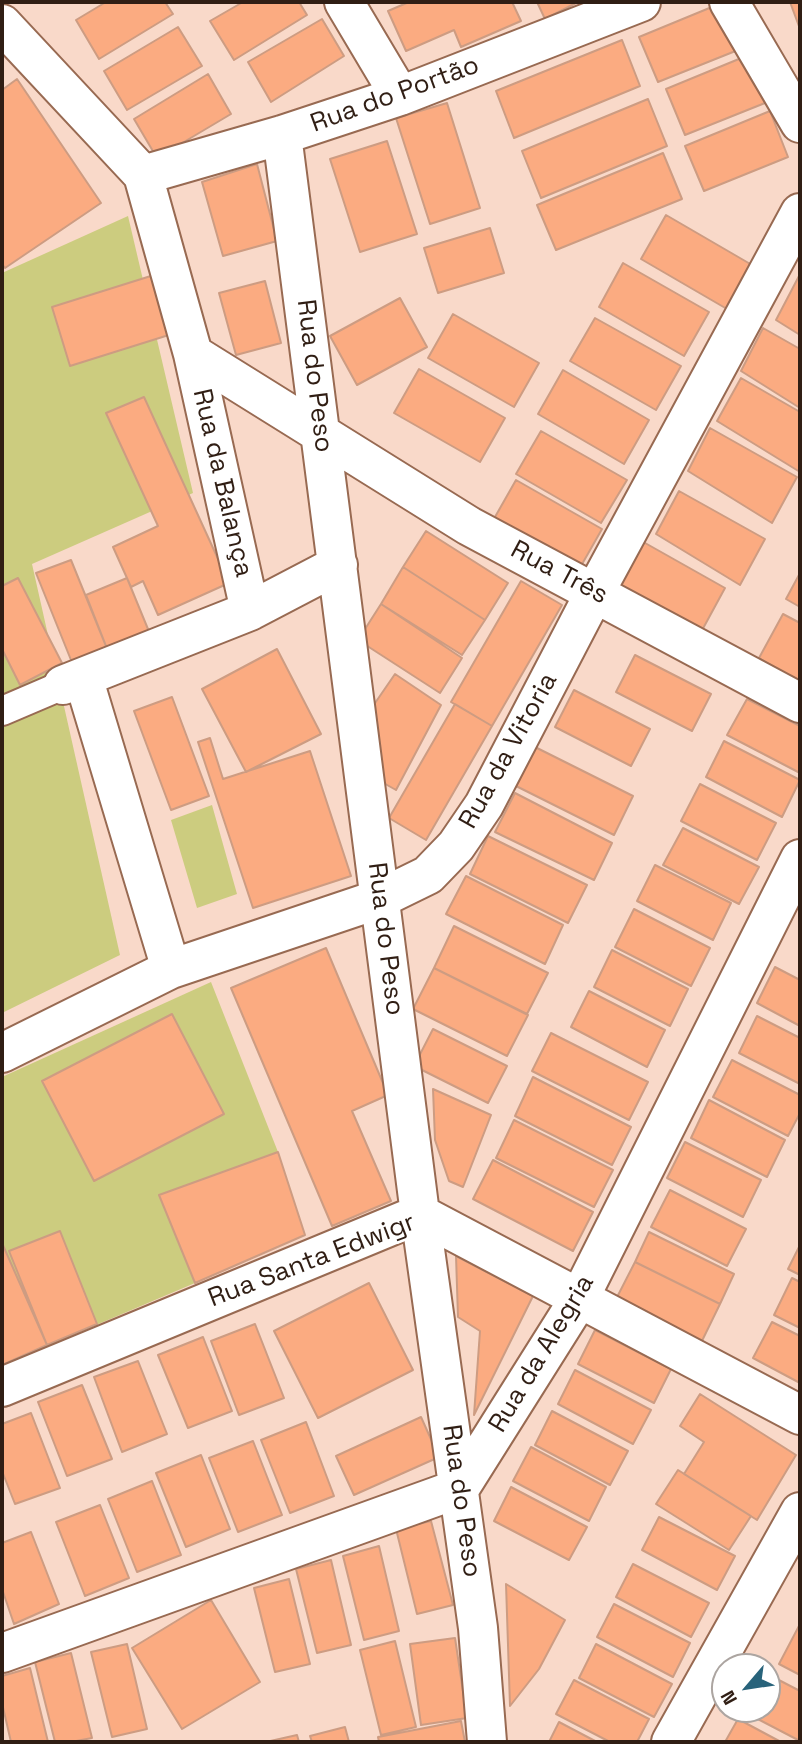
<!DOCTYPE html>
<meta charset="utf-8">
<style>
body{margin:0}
#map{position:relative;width:802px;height:1744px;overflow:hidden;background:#f9d9c9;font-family:"Space Grotesk",sans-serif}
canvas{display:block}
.frame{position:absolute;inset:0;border:4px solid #301e14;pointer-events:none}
.north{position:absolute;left:711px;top:1653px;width:70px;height:70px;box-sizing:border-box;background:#fff;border:2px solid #aca5a1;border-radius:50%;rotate:241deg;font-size:19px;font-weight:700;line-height:28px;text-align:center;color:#301e14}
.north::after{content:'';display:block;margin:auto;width:24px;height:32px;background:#28637b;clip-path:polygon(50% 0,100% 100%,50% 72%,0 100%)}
</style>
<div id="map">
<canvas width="802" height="1744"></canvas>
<div class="frame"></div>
<div class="north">N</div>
</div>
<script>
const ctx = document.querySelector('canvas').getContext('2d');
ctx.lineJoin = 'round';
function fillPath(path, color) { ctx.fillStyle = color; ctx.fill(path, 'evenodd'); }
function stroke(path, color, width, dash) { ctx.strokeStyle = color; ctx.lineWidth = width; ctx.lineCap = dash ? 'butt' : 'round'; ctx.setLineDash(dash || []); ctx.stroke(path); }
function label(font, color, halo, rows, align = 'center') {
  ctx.font = font + ' "Space Grotesk",sans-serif'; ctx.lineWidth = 5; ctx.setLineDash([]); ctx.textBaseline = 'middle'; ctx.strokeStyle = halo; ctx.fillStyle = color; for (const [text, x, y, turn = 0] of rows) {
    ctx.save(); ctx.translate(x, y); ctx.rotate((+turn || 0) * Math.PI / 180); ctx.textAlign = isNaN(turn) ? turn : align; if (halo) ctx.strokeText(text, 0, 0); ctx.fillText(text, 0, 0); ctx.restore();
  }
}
const green = new Path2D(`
 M128,216L193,493L32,564L120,955L2,1013V273Z
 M212,805L237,894L197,908L171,820Z
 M211,982L278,1152L159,1195L195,1283L2,1365V1077Z`);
const building = new Path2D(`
 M106,2H165L173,14L99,59L76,20Z
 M243,2H299L307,15L234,60L210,21Z
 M409,2H512L521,21L461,47L454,30L406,51L388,11Z
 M537,2H578L545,19Z
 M724,2L743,48L658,82L639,37Z
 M790,2H800V29Z
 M322,19L344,56L271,102L248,62Z
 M178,27L202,66L127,110L104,71Z
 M622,40L640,86L514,138L496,91Z
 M751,54L770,101L685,135L666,89Z
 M208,74L231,114L157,158L134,119Z
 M17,79L101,203L5,268L2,264V90Z
 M648,99L667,146L541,198L522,151Z
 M447,103L480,208L430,224L396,118Z
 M770,111L788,157L704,191L685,146Z
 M387,141L417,234L360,252L330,159Z
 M663,153L682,199L556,250L537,205Z
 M257,164L277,241L223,256L202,182Z
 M666,215L752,265L727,309L641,259Z
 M490,228L504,273L438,293L424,248Z
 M623,263L709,312L684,356L599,307Z
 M154,275L172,334L70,366L52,307Z
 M799,276L800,277V335L776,320Z
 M265,281L281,343L236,355L219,293Z
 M400,298L427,347L357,385L330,336Z
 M453,314L539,363L514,407L428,358Z
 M595,318L681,366L656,410L570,361Z
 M763,328L800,349V408L741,371Z
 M419,369L505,418L480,462L394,413Z
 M563,370L649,420L624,464L538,414Z
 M741,378L800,412V472L717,421Z
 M144,397L229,583L158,615L143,581L131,587L113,547L158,526L106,413Z
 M710,428L797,477L772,523L688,471Z
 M541,431L627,480L601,523L516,474Z
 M516,480L602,529L577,573L491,524Z
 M679,491L765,539L740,585L656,534Z
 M426,531L508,583L485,620L403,567Z
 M638,539L725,588L700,634L615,582Z
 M71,560L108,651L73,665L36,573Z
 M403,567L485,620L462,655L381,604Z
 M800,573V607L786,599Z
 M18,578L62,663L20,685L2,649V586Z
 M127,578L150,634L108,651L86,595Z
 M521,581L562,605L492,726L451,702Z
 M381,604L462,658L440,693L358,640Z
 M783,614L800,623V682L759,658Z
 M277,649L321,734L246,772L202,689Z
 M635,655L711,694L692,731L616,692Z
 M395,674L441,705L396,790L380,781L373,706Z
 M574,690L650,729L631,766L555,727Z
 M172,697L209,796L171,810L134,711Z
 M747,699L800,726V773L727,735Z
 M455,704L492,726L426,840L389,818Z
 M210,738L223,779L310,751L351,876L253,908L198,742Z
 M724,741L800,780L782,817L706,777Z
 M535,747L633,796L614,835L516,786Z
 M700,784L776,823L757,860L681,821Z
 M515,793L612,843L594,880L495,832Z
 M683,828L759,867L739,904L663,865Z
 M488,836L587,885L568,923L470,874Z
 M655,865L731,903L713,940L637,901Z
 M466,876L563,925L545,964L446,914Z
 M634,909L710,948L691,986L615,947Z
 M454,926L548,973L527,1014L434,968Z
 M326,948L388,1095L352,1111L391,1201L332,1226L231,988Z
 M612,950L688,989L670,1026L594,987Z
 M775,967L800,980V1026L757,1003Z
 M434,968L528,1015L507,1056L413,1009Z
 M589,991L665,1030L647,1067L571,1027Z
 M172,1014L224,1114L94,1181L42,1081Z
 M757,1016L800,1038V1084L739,1053Z
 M433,1029L507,1066L488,1103L414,1066Z
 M551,1033L648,1082L629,1120L532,1071Z
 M732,1060L800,1095V1113L788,1136L713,1097Z
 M533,1077L631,1127L612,1165L515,1116Z
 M433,1089L491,1115L463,1187L449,1181L435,1140Z
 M709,1100L785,1140L767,1177L691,1138Z
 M514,1120L613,1170L594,1207L496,1158Z
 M685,1142L761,1180L743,1217L667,1178Z
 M278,1152L305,1235L195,1283L159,1195Z
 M493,1160L593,1212L573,1251L473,1199Z
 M670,1190L746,1229L727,1266L651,1227Z
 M60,1231L97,1324L47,1345L9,1251Z
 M649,1232L734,1274L720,1304L635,1262Z
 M2,1243L47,1345L2,1365Z
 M800,1245V1275L788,1269Z
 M456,1256L533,1296L474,1415L480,1331L458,1317Z
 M635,1262L720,1304L699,1347L613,1305Z
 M792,1278L800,1282V1328L774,1315Z
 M369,1283L413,1370L318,1418L274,1331Z
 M772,1322L800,1336V1383L753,1358Z
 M255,1324L284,1398L239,1415L211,1341Z
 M595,1330L671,1369L654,1403L578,1364Z
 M203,1337L232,1411L188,1428L158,1355Z
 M138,1361L167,1434L122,1452L94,1377Z
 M575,1370L651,1410L633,1444L558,1404Z
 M82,1385L112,1459L67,1476L38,1402Z
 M700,1394L796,1455L757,1520L684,1474L704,1442L680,1426Z
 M552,1411L628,1451L610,1485L535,1445Z
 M31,1413L60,1488L15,1504L2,1471V1424Z
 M421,1417L439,1457L354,1495L336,1456Z
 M306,1422L334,1496L290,1513L261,1440Z
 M253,1441L282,1515L238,1532L209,1458Z
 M531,1447L606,1487L589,1521L513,1481Z
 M201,1455L230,1529L186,1547L156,1473Z
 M678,1470L751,1516L729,1550L656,1504Z
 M152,1481L181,1555L137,1572L108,1499Z
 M511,1487L587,1527L569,1560L494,1521Z
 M100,1505L129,1578L85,1596L56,1522Z
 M659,1517L735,1556L717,1590L642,1550Z
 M431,1521L453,1605L417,1614L396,1529Z
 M31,1532L59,1604L14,1624L2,1589V1543Z
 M379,1546L399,1631L364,1640L343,1556Z
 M331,1560L351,1645L317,1653L296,1569Z
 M633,1564L709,1603L691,1637L616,1597Z
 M289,1579L310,1664L275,1672L254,1588Z
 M506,1584L565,1620L539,1669L510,1706Z
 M211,1600L260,1682L182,1729L132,1648Z
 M614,1604L690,1643L673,1677L597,1637Z
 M800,1624V1675L779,1664Z
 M455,1638L467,1718L421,1725L410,1644Z
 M395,1641L416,1727L381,1735L360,1650Z
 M127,1644L147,1729L112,1737L91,1652Z
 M596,1644L672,1684L654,1717L579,1678Z
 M71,1653L92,1738L71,1742H55L35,1662Z
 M30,1668L48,1742H11L2,1703V1676Z
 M773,1677L800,1691V1741L752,1716L756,1709H767V1688Z
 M574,1680L649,1719L637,1742H610L556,1714Z
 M738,1719L781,1742H725Z
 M461,1721L465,1742H379L378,1737Z
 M559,1722L597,1742H549Z
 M345,1727L349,1742H312L310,1736Z
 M297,1735L299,1742H266Z`);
const lane = new Path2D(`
 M2,711L63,685`);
const street = new Path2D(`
 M344,2L400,96
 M729,2L800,123
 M2,24L143,175L193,354L250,611L63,685
 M282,135L420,1214L478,1628L487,1742
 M143,175L282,135L400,96L641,2
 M193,354L469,526L800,703
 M250,611L338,565
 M83,677L171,969
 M2,1053L171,969L379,899L428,875L456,846L484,805L595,592L800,213
 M2,1387L420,1214L800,1415
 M2,1653L460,1488L579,1299L800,859`);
const secondary = new Path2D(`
 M671,1742L800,1512`);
const streetNames = [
 ["Rua do Portão",395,95,-20],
 ["Rua do Peso",314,376,83],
 ["Rua da Balança",222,483,77],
 ["Rua Três",559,573,28],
 ["Rua da Vitoria",509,751,-61],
 ["Rua do Peso",385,939,83],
 ["Rua Santa Edwigr",312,1261,-21],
 ["Rua da Alegria",542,1354,-59],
 ["Rua do Peso",461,1501,82]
];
fillPath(green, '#cccc7f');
fillPath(building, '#fbab81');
stroke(building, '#cd9c82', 2);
stroke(lane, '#986a52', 32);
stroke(street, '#986a52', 42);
stroke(secondary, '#986a52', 42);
stroke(lane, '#fff', 28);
stroke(street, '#fff', 38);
stroke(secondary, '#fff', 38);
label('26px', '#301e14', '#fff', streetNames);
</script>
